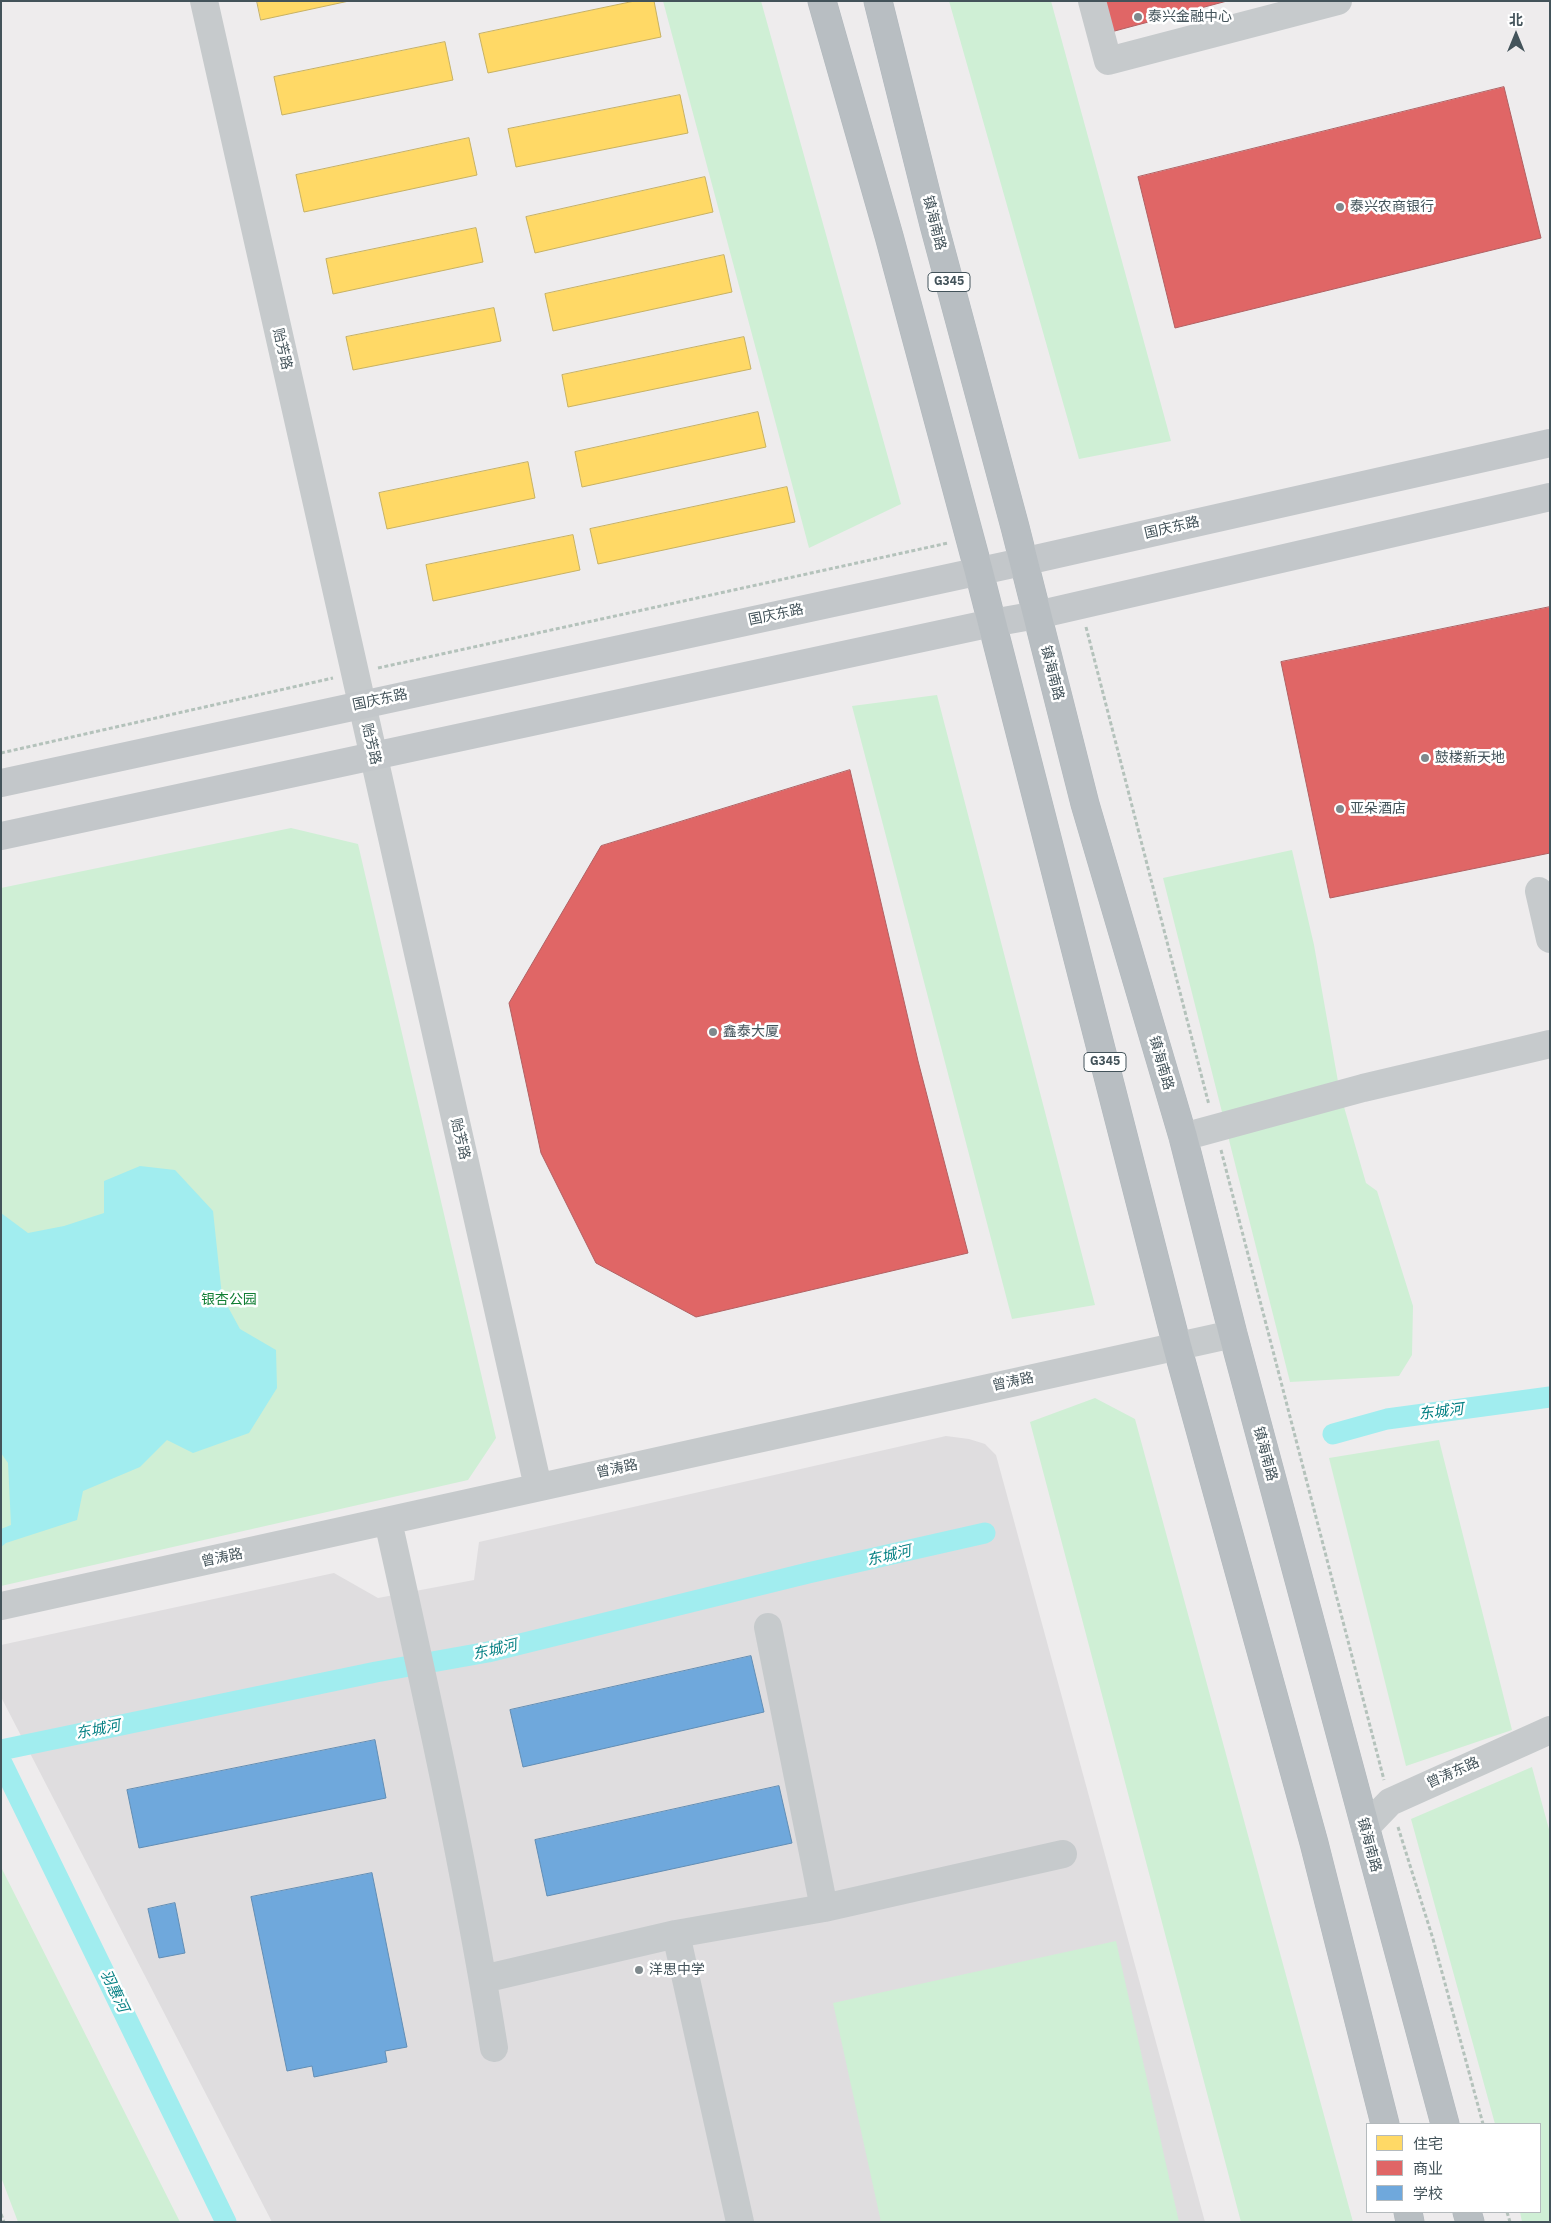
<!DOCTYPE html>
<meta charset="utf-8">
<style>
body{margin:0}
#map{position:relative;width:1551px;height:2223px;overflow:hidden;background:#eeeced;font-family:"IBM Plex Sans","Noto Sans SC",sans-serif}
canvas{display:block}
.frame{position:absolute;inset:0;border:2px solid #43535a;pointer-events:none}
.legend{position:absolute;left:1366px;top:2123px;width:175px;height:90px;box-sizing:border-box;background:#fff;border:1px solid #b4babd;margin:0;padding:6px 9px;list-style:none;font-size:15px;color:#43535a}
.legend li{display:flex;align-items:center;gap:10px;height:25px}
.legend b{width:25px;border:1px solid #b4babd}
.north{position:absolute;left:1491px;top:10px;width:50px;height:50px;-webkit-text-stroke:4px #fff;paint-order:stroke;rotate:0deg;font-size:14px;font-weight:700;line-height:20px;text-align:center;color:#43535a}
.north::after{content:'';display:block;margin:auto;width:18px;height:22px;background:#43535a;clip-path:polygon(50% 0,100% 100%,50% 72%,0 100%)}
</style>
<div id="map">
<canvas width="1551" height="2223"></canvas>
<div class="frame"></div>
<ul class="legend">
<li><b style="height:14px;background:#ffd966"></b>住宅</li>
<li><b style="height:14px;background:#e06666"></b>商业</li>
<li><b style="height:14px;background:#6fa8dc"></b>学校</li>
</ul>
<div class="north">北</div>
</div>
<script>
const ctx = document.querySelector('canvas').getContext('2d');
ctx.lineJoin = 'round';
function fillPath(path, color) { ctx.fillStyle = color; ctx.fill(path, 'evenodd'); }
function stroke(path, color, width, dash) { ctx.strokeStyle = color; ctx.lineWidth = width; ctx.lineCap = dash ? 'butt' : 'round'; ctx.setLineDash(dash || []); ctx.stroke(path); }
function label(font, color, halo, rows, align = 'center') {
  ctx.font = font + ' "IBM Plex Sans","Noto Sans SC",sans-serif'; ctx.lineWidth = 5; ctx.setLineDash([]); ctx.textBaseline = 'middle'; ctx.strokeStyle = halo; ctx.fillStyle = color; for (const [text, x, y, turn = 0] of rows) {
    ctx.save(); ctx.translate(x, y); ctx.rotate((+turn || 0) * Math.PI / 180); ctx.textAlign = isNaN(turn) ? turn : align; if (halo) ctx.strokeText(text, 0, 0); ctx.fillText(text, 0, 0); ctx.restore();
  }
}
const education = new Path2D(`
 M946,1436L969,1439L985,1444L996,1455L1205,2222H272L1,1697V1645L334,1573L378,1598L474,1580L479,1542Z`);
const green = new Path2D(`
 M663,1H761L901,504L809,548Z
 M949,1H1051L1171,441L1079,459Z
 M937,695L1095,1305L1012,1319L852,706Z
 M291,828L358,844L496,1438L468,1480L1,1586V888Z
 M1292,850L1314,945L1340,1093L1366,1183L1377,1191L1413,1306L1412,1355L1399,1376L1290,1382L1163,878Z
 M1095,1398L1135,1419L1353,2222H1241L1030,1422Z
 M1439,1440L1512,1730L1406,1766L1329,1458Z
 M1532,1767L1550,1833V2222H1522L1520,2212H1540V2124H1495L1411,1819Z
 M1,1867L180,2222H18L1,2177Z
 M1116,1941L1179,2222H881L833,2003Z`);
const water = new Path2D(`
 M140,1166L175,1170L213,1211L222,1296L240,1329L276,1350L277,1388L249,1433L193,1453L167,1440L140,1467L83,1491L77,1520L6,1543L1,1547V1529L11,1525L8,1463L1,1453V1213L28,1233L64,1226L104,1213V1181Z`);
const homes = new Path2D(`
 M257,1H349L261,20Z
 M635,1H654L661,37L488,73L479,34Z
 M445,42L453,80L282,115L274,77Z
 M680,95L688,133L516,167L508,129Z
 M469,138L477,175L304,212L296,175Z
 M705,177L713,212L535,253L526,217Z
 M476,228L483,262L333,294L326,259Z
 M724,255L732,292L553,331L545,294Z
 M494,308L501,341L353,370L346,337Z
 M744,337L751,369L568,407L562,375Z
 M758,412L766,447L582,487L575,452Z
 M528,462L535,498L387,529L379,493Z
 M787,487L795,522L598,564L590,529Z
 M573,535L580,570L433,601L426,565Z`);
const shops = new Path2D(`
 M1103,1H1227L1111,32Z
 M1504,87L1541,238L1175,328L1138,177Z
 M1550,607V853L1330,898L1281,662Z
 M850,770L918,1061L968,1253L696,1317L596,1263L541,1153L509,1003L601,846Z`);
const schools = new Path2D(`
 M751,1656L764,1712L523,1767L510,1710Z
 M375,1740L386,1798L139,1848L127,1790Z
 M779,1786L792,1843L547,1896L535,1840Z
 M372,1873L407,2047L385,2051L387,2062L314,2077L312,2066L287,2071L251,1897Z
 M175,1903L185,1953L159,1958L148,1909Z`);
const canal = new Path2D(`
 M1333,1434L1387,1419L1550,1397
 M1,1750L376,1672L488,1652L808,1573L985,1533
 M1,1761L226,2222`);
const path = new Path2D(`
 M1086,627L1209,1105
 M378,668L948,543
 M1,753L333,678
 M1221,1150L1384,1780
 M1398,1827L1433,1939L1483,2124
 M1507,2212L1510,2222
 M1,2214L4,2222`);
const minor = new Path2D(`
 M204,1L538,1487
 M1092,1L1108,61L1338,1
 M1539,891L1550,939
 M1183,1137L1363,1088L1550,1044
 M388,1521C427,1696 466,1871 494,2048
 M1,1606L1233,1334
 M768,1627L824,1908
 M1365,1828L1390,1802L1550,1730
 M676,1934L740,2222
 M483,1979L676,1934L824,1908L1063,1854`);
const major = new Path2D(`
 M1,783L1022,562L1550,443
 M1,836L992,623L1037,615L1550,497`);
const highway = new Path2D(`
 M822,1L889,236L979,572L1177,1346L1314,1843L1385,2124
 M878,1L934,225L1015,527L1085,804L1183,1137L1233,1334L1445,2124
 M1408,2212L1410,2222
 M1467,2212L1470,2222`);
const markers = [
 [1138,17,5,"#7f898d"],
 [1340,207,5,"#7f898d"],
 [1425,758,5,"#7f898d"],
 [1340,809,5,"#7f898d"],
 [713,1032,5,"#7f898d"],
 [639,1970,5,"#7f898d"]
];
const shields = [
 [949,282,42],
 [1105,1062,42]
];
const shieldNames = [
 ["G345",949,282],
 ["G345",1105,1062]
];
const poiNames = [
 ["泰兴金融中心",1148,17],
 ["泰兴农商银行",1350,207],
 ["鼓楼新天地",1435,758],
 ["亚朵酒店",1350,809],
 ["鑫泰大厦",723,1032],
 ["洋思中学",649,1970]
];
const streetNames = [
 ["镇海南路",934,223,76],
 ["贻芳路",282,349,77],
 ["国庆东路",1172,528,-13],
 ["国庆东路",776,615,-12],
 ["镇海南路",1052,673,76],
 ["国庆东路",380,700,-12],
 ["贻芳路",371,744,77],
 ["镇海南路",1161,1063,74],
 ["贻芳路",460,1139,77],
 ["曾涛路",1013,1382,-12],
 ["镇海南路",1265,1454,75],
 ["曾涛路",617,1469,-12],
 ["曾涛路",222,1558,-12],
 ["曾涛东路",1453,1773,-24],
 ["镇海南路",1369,1845,75]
];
const parkNames = [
 ["银杏公园",229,1300]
];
const waterNames = [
 ["东城河",1441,1412,-7],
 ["东城河",889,1556,-13],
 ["东城河",495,1650,-13],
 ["东城河",98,1730,-11],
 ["羽惠河",114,1991,64]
];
fillPath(education, '#dfdddf');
fillPath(green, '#cfefd5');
fillPath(water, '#a1edef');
fillPath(homes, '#ffd966');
stroke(homes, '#c7b162', 1);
fillPath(shops, '#e06666');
stroke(shops, '#b16062', 1);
fillPath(schools, '#6fa8dc');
stroke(schools, '#628eb5', 1);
stroke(canal, '#a1edef', 21);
stroke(highway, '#b1b8bd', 29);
stroke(path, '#b4c2bb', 3, [4, 2.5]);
stroke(minor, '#c6cacc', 28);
stroke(major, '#c3c7ca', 28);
stroke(highway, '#b8bec2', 28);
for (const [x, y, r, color] of markers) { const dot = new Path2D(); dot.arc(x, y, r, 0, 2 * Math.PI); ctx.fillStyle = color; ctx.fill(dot); stroke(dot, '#fff', 2); }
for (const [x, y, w] of shields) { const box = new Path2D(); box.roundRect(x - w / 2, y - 9.5, w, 19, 4); ctx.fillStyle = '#fff'; ctx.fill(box); stroke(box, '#43535a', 1); }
label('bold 12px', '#43535a', null, shieldNames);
label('14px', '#43535a', '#fff', poiNames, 'left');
label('14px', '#43535a', '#fff', streetNames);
label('14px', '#117e33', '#fff', parkNames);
label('italic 15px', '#078285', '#fff', waterNames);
</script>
